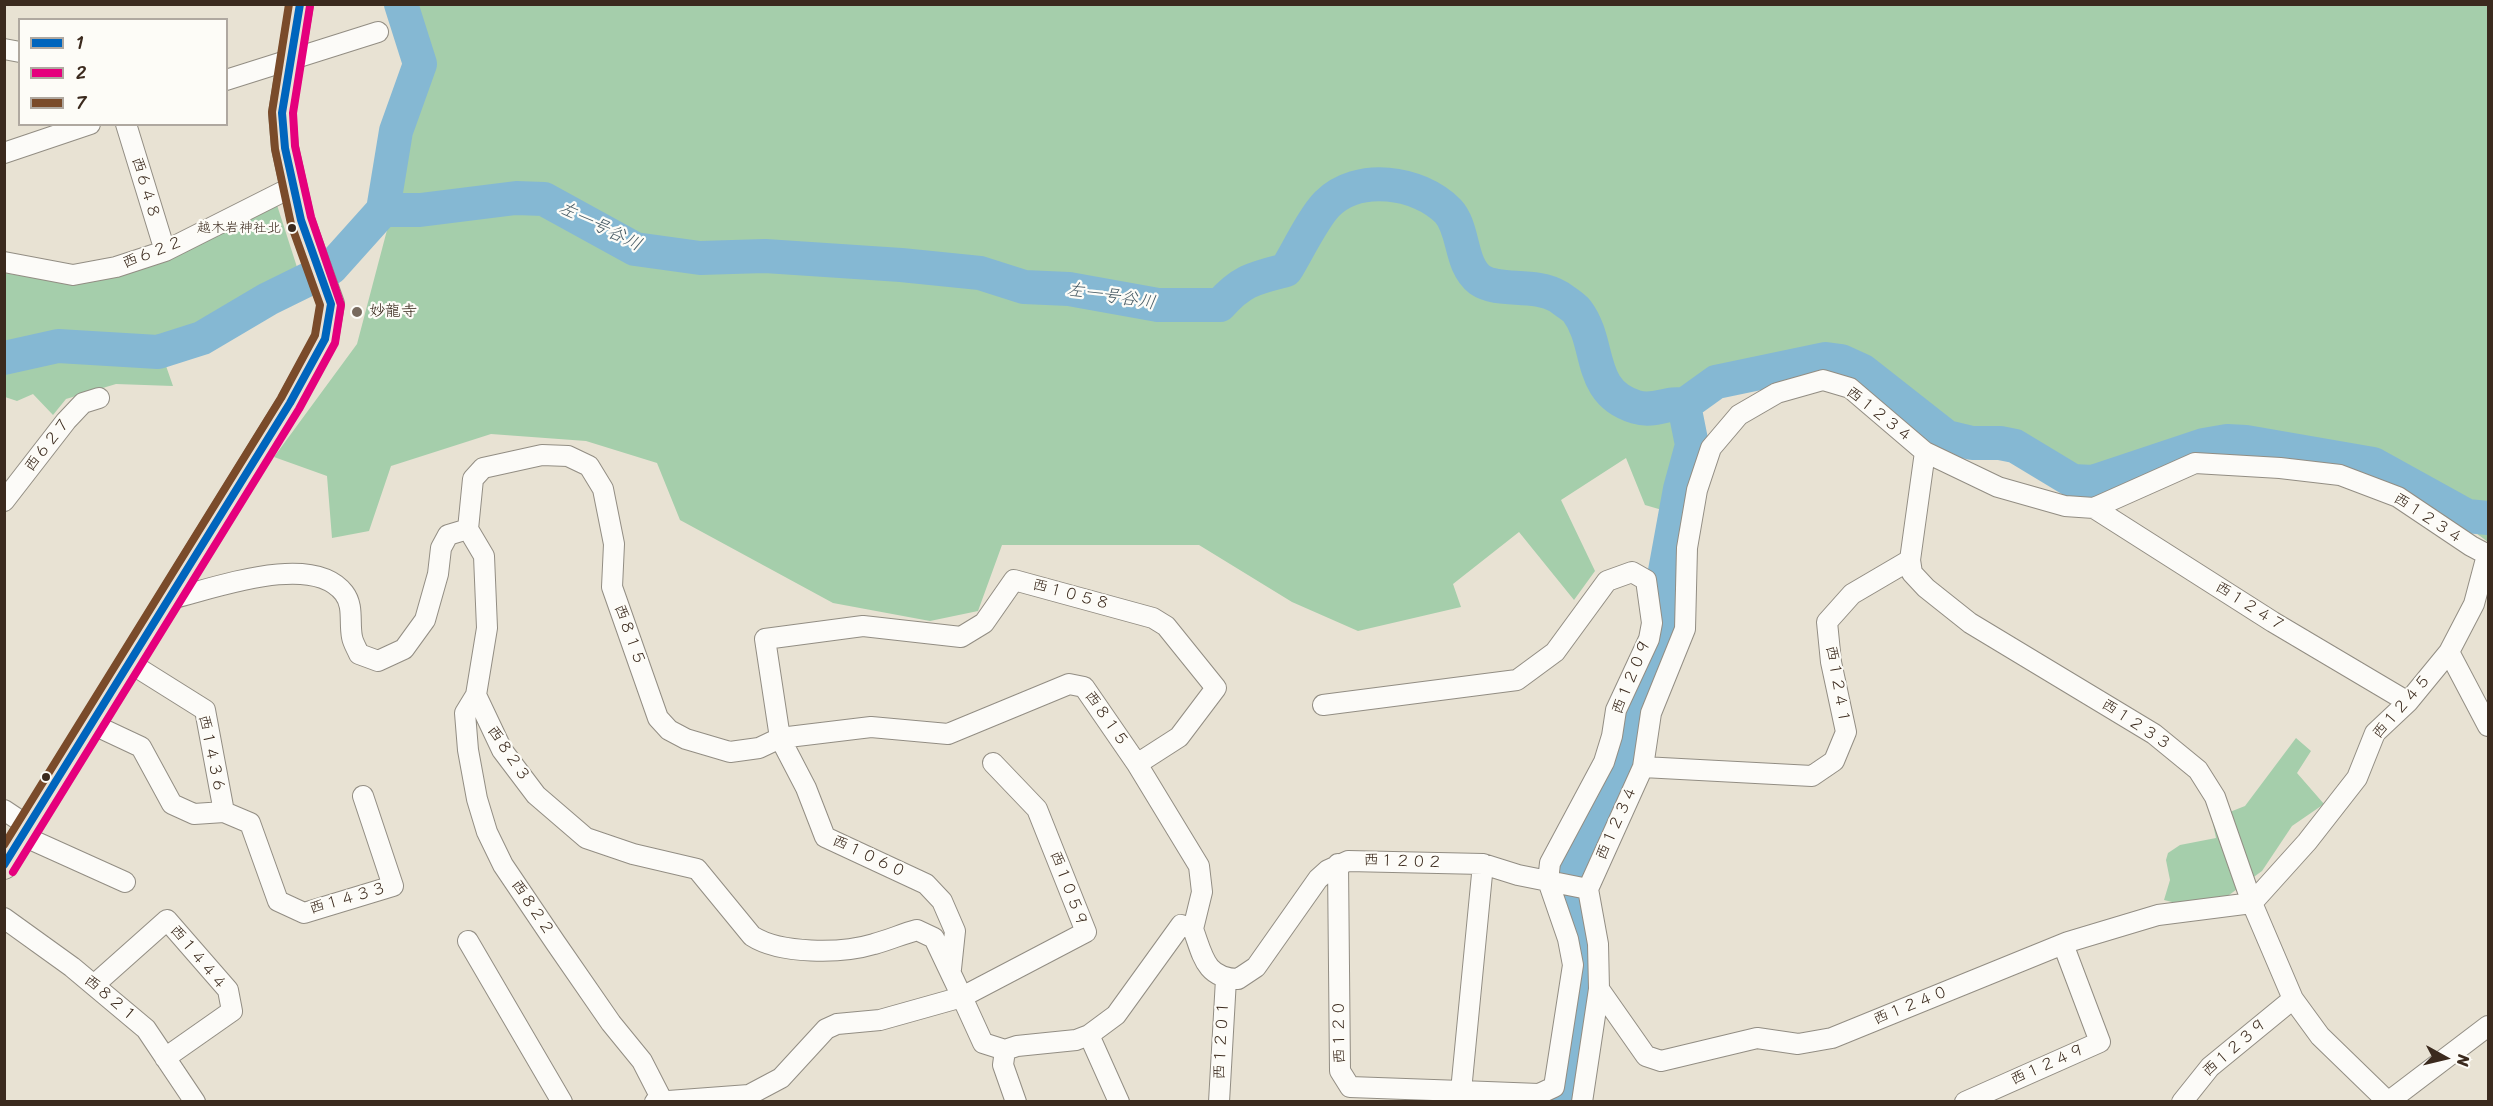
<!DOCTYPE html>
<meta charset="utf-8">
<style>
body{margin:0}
#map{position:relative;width:2493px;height:1106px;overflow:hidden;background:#e8e2d3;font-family:Sriracha,sans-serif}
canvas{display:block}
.frame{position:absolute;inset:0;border:6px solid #3b2a1e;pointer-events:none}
.legend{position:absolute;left:18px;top:18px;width:210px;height:108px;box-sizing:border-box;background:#fdfcf7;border:2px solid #afa8a0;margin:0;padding:8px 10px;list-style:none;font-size:18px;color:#3b2a1e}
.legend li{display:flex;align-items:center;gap:12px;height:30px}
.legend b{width:30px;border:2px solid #afa8a0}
.north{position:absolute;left:2415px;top:1028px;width:60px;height:60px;-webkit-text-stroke:4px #fdfcf7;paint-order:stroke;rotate:98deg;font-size:16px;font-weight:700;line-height:24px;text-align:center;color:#3b2a1e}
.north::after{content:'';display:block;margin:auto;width:21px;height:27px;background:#3b2a1e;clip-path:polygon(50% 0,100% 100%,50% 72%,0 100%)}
</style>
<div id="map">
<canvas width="2493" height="1106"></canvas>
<div class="frame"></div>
<ul class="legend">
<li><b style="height:8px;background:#0065bd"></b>1</li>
<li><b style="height:8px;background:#e5007d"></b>2</li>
<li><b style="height:8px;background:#7a4b2a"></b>7</li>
</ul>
<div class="north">N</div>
</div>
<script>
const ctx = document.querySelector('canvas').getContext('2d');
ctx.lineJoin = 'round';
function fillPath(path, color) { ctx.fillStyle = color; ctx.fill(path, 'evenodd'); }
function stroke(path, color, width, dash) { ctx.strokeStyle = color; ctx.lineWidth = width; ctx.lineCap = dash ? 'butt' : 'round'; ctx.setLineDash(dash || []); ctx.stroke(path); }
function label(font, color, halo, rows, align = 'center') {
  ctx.font = font + ' Sriracha,"Klee One",sans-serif'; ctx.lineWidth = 4.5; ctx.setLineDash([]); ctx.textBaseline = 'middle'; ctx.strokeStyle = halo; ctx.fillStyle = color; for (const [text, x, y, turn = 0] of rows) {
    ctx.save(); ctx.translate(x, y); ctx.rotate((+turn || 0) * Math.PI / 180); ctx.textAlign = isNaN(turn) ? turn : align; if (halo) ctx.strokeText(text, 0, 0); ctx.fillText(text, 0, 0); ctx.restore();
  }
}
const forest = new Path2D(`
 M398,5H2488V542L2425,495L2307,465L2202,455L2100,490L2006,437L1966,433L1817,355L1674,412L1685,448L1669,512L1645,505L1626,458L1561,500L1595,571L1574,600L1519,532L1453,584L1461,607L1358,631L1292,602L1199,545H1002L978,611L930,621L833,603L680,520L657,463L586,441L491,434L391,466L369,531L332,538L327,476L274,457L357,344L411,139Z
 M277,205L305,292L165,363L173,386L116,384L66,399L53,415L33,394L17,401L5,397L4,273L73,284Z
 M2296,738L2311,751L2297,773L2324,804L2292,826L2262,871L2229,895L2203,905H2184L2164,900L2170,880L2166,860L2168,853L2180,845L2216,838L2212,819L2245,806Z`);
const river = new Path2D(`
 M383,210H420L516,198L544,199L635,249L700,258L765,256L901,265L980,273L1024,287L1069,289L1158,305H1220C1242,280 1255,278 1286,270C1297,252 1314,217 1327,204C1358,173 1418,181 1448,211C1465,229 1459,264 1480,280C1499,293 1534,282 1559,297C1564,301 1573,306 1577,311C1602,344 1586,392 1636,407C1655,413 1668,401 1684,405
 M4,358L58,346L158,352L202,338L268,299L331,268L383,210L396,131L420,64L401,4
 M1561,1102L1568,1083L1582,999L1583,964L1566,903L1571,864L1610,796L1638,698L1667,637L1665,571L1680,489L1692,445L1684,405L1716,382L1826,359L1841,361L1863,371L1947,437L1972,443H2000L2015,446L2073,481L2093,482L2204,445L2227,441L2246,442L2373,464L2467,516L2488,518`);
const minor = new Path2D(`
 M4,49L20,52
 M226,80L378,32
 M126,124L165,251
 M4,153L90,124
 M4,262L73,275L116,267L165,251L292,187
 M1925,452L1910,560L1912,573L1926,588L1970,623L2154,734L2198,770L2215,797L2252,903L2293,999L2320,1036L2388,1102
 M4,501L66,421L83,403L99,398
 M2094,508L2273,622L2408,702
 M468,529L473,479L483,468L542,455L568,456L589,466L603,489L614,544L612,587L658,718L669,730L686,739L730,752L759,748L780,738L871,727L948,734L1069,684L1084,687L1137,764L1199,866L1202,892L1193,929
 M170,599C213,589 312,551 344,593C354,606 349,622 352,637C353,643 357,649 359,654L378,661L404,649L425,620L438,574L441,548L448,535L468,529L484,556L487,628L476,695L502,750L536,795L586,838L633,854L697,869L752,936C780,954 841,954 874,944C889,940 902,934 917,930L934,938L962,997L1086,932L1037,809L993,763
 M2449,652L2488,726
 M130,663L205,710L224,812
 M476,695L465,713L468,750L477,799L487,832L503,865L555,942L611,1023L642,1061L662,1100
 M1323,705L1517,680L1555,652L1607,581L1632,572L1646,580L1652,623L1649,639L1616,710L1612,736L1604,762L1550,863L1548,881L1568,939L1573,965L1554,1087L1539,1094L1461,1091
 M92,724L141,747L172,804L194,814L224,812L250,823L278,901L304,913L393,886L363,796
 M1643,767L1812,776L1834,761L1846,732L1831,662L1827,622L1852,594L1910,560
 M4,810L28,826
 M23,836L125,882
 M1338,864L1340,1071L1350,1087L1461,1091L1483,864
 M4,918L72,967L146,1029L195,1102
 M1193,929C1203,956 1205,978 1238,979L1256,967L1318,879L1328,870L1348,861L1483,864L1518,875L1588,889
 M468,941L562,1102
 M951,969L955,931L942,901L926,884L825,837L806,788L780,738L765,639L863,626L961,637L984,623L1014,580L1153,618L1166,626L1216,688L1179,737L1137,764
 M94,985L167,920L228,990L232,1011L165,1058
 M1599,989L1646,1056L1661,1061L1757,1038L1798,1044L1832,1038L2068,942L2158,915L2252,903L2307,842L2357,778L2375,733L2408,702L2449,652L2474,604L2487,555
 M1089,1035L1119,1102
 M1005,1050L1003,1065L1016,1102
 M655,1102L749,1095L781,1078L826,1029L837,1024L880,1020L962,997L983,1043L1005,1050L1017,1046L1076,1040L1089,1035L1116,1015L1181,925L1193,929
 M1219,1102L1226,979
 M1582,1102L1599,989L1598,944L1588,889L1643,767L1651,713L1685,629L1687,548L1697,490L1711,448L1739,415L1777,393L1823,380L1850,388L1925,452L1998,487L2065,506L2094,508L2195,463L2280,468L2340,475L2398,497L2471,546L2488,555
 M1965,1102L2100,1042L2063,944
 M2182,1102L2210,1067L2293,999
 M2388,1102L2488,1026`);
const major = new Path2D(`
 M4,866L290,403L325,339L331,304L301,220L285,148L282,113L300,4`);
const bus1 = new Path2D(`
 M4,865L290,403L325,339L331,304L301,220L285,148L282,113L300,4`);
const bus2 = new Path2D(`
 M13,872L299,409L335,343L341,305L311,217L295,146L293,113L310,6`);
const bus3 = new Path2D(`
 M4,845L281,398L315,335L320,305L291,224L275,149L272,112L289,4`);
const markers = [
 [292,228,5,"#3b2a1e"],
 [357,312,6,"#786a5d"],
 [46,777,5,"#3b2a1e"]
];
const busNames = [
 ["越木岩神社北",281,228]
];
const streetNames = [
 ["西６４８",145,188,73],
 ["西６２２",153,253,-21],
 ["西１２３４",1879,415,38],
 ["西６２７",48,445,-52],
 ["西１２３４",2428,519,33],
 ["西１０５８",1071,595,15],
 ["西１２４７",2250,607,32],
 ["西８１５",629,635,70],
 ["西１２０９",1632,677,-68],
 ["西１２４１",1837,685,80],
 ["西１２４５",2402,707,-49],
 ["西８１５",1106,719,55],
 ["西１２３３",2136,725,33],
 ["西１４３６",211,754,78],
 ["西８２３",508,754,56],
 ["西１２３４",1617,823,-66],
 ["西１０６０",869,857,25],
 ["西１２０２",1403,862,2],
 ["西１０５９",1068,889,69],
 ["西１４３３",348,899,-16],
 ["西８２２",532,908,56],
 ["西１４４４",198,958,50],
 ["西８２１",110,999,40],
 ["西１２４０",1911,1006,-22],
 ["西１２０",1340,1032,-91],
 ["西１２０１",1222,1040,-87],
 ["西１２３９",2235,1048,-41],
 ["西１２４９",2048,1065,-24]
];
const poiNames = [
 ["妙龍寺",369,312]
];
const waterNames = [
 ["左一号谷川",600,227,26],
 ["左一号谷川",1111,297,9]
];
fillPath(forest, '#a5ceab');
stroke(river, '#85b8d3', 34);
stroke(minor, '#928d83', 22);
stroke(major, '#928d83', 28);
stroke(minor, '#fcfbf8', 20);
stroke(major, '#eae2d6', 26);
stroke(bus1, '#0065bd', 8);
stroke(bus2, '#e5007d', 8);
stroke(bus3, '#7a4b2a', 8);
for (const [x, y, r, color] of markers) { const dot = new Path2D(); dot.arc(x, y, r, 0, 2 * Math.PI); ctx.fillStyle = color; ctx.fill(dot); stroke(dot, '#fdfcf7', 2); }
label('14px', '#3b2a1e', '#fdfcf7', busNames, 'right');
label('16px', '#3b2a1e', '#fdfcf7', streetNames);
label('16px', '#3b2a1e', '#fdfcf7', poiNames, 'left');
label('italic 18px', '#485c66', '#fdfcf7', waterNames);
</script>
